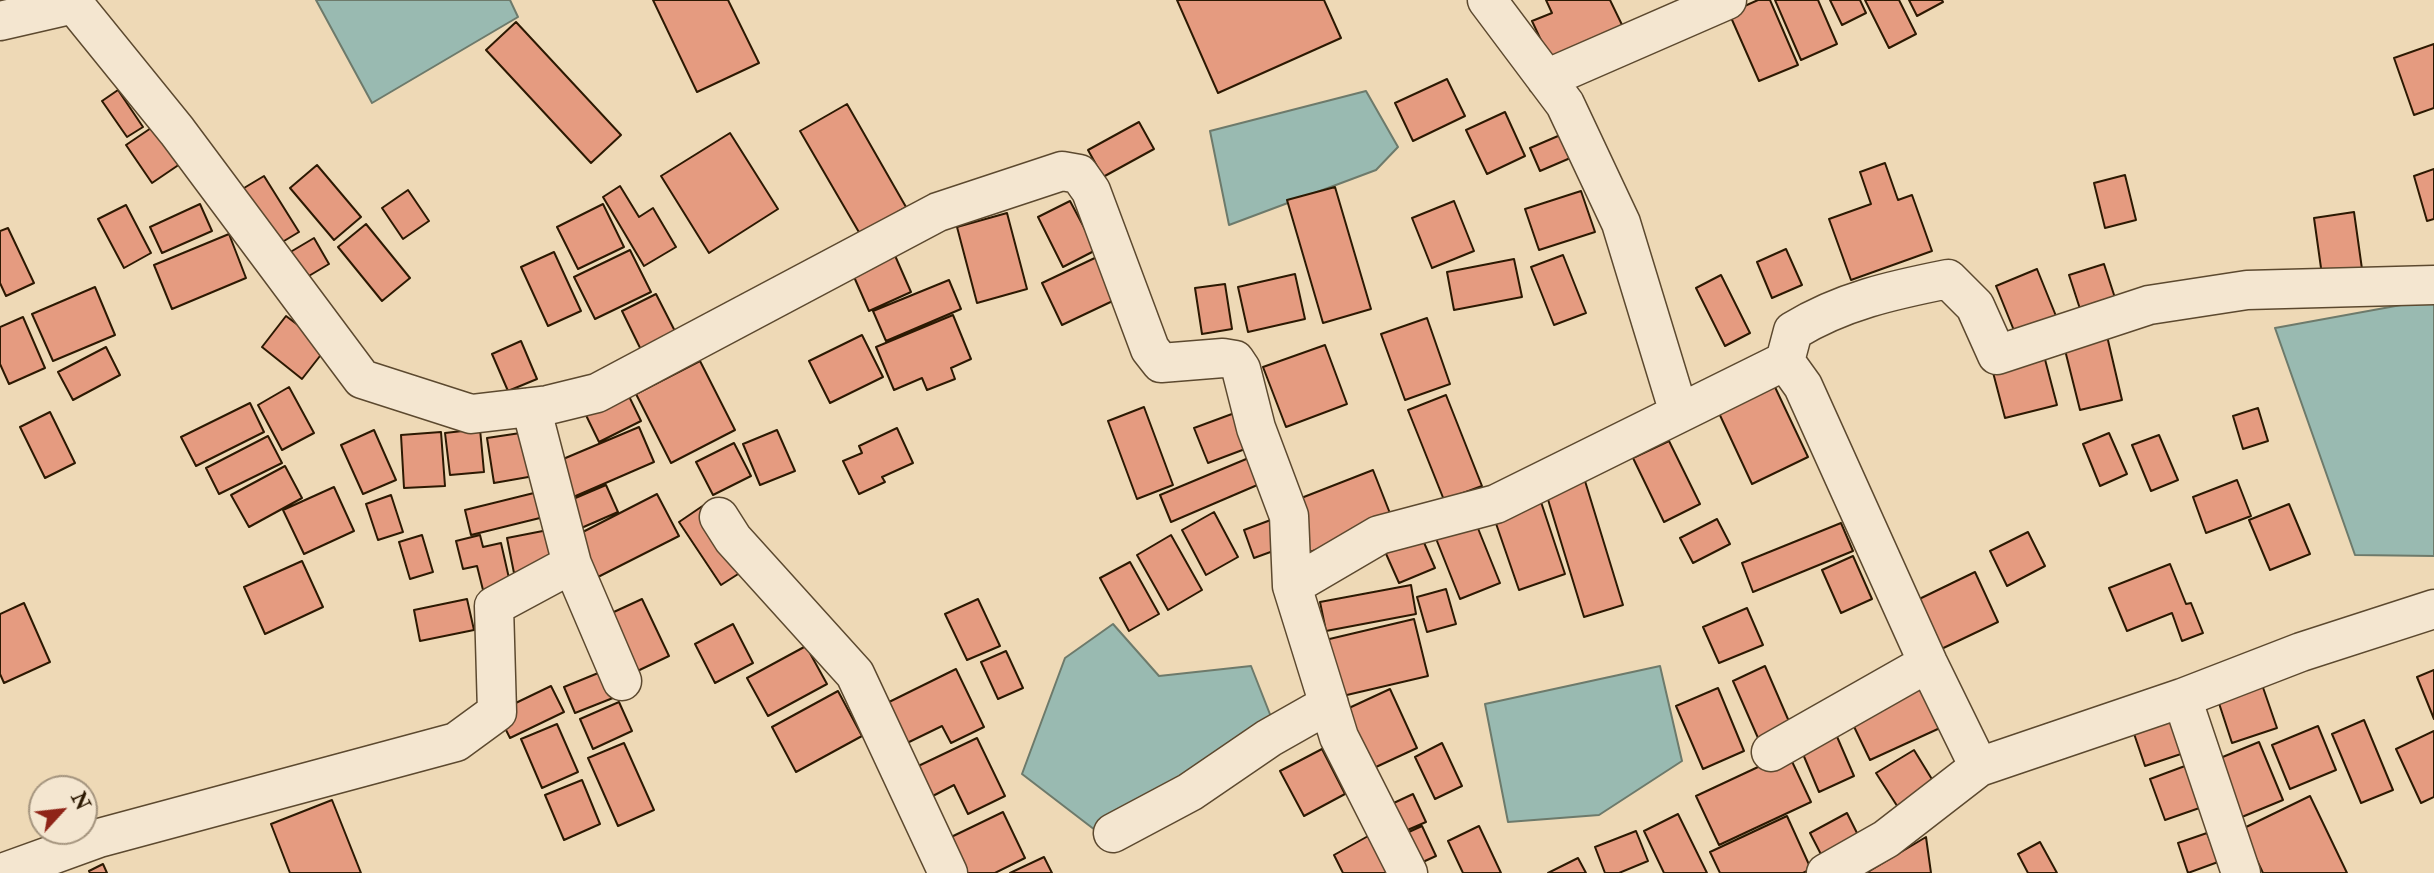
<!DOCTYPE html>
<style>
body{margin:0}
#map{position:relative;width:2434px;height:873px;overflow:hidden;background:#eed9b6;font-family:"IM FELL Double Pica",serif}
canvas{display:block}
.north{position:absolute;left:28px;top:775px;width:70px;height:70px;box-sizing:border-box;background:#f4e6d0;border:2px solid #a4947e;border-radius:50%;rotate:63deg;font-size:19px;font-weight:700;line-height:28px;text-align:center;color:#2c1902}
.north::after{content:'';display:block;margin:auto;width:24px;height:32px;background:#8f2418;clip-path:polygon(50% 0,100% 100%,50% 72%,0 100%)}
</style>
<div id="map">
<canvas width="2434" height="873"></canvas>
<div class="north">N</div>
</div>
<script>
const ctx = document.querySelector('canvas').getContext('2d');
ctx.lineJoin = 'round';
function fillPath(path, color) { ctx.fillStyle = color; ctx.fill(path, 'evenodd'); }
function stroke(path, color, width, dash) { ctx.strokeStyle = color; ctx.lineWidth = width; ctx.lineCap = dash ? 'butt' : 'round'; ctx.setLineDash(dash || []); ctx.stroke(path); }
const water = new Path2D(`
 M316,0H510L518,17L372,103Z
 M1366,91L1398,147L1376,170L1229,225L1210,131Z
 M2434,299V556L2355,555L2275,328Z
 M1113,624L1159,676L1251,666L1275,727L1095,830L1022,774L1065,658Z
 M1660,666L1682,761L1599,815L1508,822L1485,704Z`);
const building = new Path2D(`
 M653,0H728L759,63L697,92Z
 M1177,0H1324L1341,38L1218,93Z
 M1546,0H1610L1625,31L1552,64L1532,21L1552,13Z
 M1758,0H1770L1798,65L1759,81L1729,13Z
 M1775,0H1818L1837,44L1801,60Z
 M1830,0H1860L1866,13L1842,25Z
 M1865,0H1899L1916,34L1889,48Z
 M1909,0H1942L1943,2L1917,16Z
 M516,22L621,135L591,163L486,50Z
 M2434,44V108L2414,115L2394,58Z
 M1447,79L1465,116L1413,141L1395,103Z
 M118,90L143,127L127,137L102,101Z
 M847,104L906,207L860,234L800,131Z
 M1505,112L1525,156L1487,174L1466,130Z
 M1139,122L1154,149L1103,177L1088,150Z
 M154,126L180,164L152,183L126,145Z
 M730,133L778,209L709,253L661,176Z
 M1565,133L1575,156L1540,171L1530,148Z
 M1885,163L1898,200L1912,195L1932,251L1851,280L1829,219L1871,204L1860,172Z
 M317,165L361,217L334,240L290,188Z
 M2434,169V219L2427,221L2414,176Z
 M2125,175L2136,220L2105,228L2094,183Z
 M264,176L299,232L274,247L239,191Z
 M620,186L639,217L653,208L676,247L644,266L603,197Z
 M1335,187L1371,309L1323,323L1287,200Z
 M408,190L429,221L403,239L382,208Z
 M1581,191L1595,232L1539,250L1525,209Z
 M1070,201L1096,250L1063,267L1038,217Z
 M1454,201L1474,251L1432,268L1412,218Z
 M200,204L212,231L162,253L150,227Z
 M603,204L624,247L578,269L557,227Z
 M126,205L151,253L124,268L98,219Z
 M2354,212L2362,269L2322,275L2314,218Z
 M1007,213L1027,289L977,303L957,227Z
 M366,224L410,278L382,301L338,247Z
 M8,228L34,283L6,296L0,283V231Z
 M229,234L246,278L172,309L154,265Z
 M314,238L329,264L297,283L282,257Z
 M1786,249L1802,285L1772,298L1757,262Z
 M630,250L651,292L595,319L574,277Z
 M893,251L911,292L869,311L851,270Z
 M554,252L581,311L548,326L521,267Z
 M1563,255L1586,313L1554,325L1531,267Z
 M1099,256L1119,298L1062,325L1042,283Z
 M1514,259L1522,297L1454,310L1447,272Z
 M2104,264L2117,304L2082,315L2069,275Z
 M2037,269L2056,316L2015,333L1996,286Z
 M1295,274L1305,319L1248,332L1238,287Z
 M1721,275L1750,333L1725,346L1696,288Z
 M949,280L961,309L886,341L873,311Z
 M1225,284L1232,329L1202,334L1195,288Z
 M95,287L115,335L53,361L32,314Z
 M656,294L681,343L646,360L622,311Z
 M953,315L971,359L951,368L955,379L927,390L922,378L894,390L876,347Z
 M286,316L327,347L302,379L262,347Z
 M23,317L45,368L9,384L0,364V327Z
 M1427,318L1450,384L1405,400L1381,334Z
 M862,335L883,377L830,403L809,361Z
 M2107,336L2122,400L2080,410L2064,346Z
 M521,341L537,379L508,391L492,354Z
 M1325,345L1347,404L1286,427L1263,367Z
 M106,347L120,375L73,400L58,372Z
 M2042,348L2057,405L2005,418L1990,361Z
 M700,361L735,430L671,463L636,394Z
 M1774,385L1808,457L1752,484L1718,411Z
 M624,386L641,421L599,442L582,407Z
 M289,387L314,433L282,450L258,405Z
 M1446,395L1482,486L1444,500L1408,410Z
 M250,403L264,432L196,466L181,437Z
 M1144,407L1173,485L1137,499L1108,421Z
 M2258,408L2268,441L2243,449L2233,416Z
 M1240,411L1253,446L1208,463L1194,428Z
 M50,412L75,463L45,478L20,427Z
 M639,427L654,462L571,498L556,462Z
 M897,428L913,463L882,477L885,482L859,494L843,461L862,453L859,446Z
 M480,429L484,472L450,475L445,433Z
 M374,430L396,480L363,494L341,445Z
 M777,430L795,471L760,485L743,444Z
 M441,432L445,486L404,488L401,435Z
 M527,432L534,476L494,483L487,438Z
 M2109,433L2127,474L2100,486L2083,444Z
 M2159,435L2178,480L2151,491L2132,445Z
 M268,436L282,463L219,494L206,468Z
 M1669,441L1700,504L1664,522L1633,458Z
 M734,443L751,476L713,495L696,462Z
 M1251,457L1262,483L1171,522L1160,495Z
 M285,466L302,498L249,527L231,495Z
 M1373,470L1393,521L1310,552L1291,502Z
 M2237,480L2251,516L2206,533L2193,497Z
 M1585,481L1623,605L1584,617L1546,493Z
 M606,485L618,512L579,529L566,502Z
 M334,487L354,531L304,554L283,510Z
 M542,491L548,516L471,535L465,510Z
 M657,494L679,536L594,579L573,537Z
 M391,495L403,532L378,540L366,504Z
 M1539,496L1565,574L1519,590L1492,512Z
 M2289,504L2310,554L2270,570L2249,520Z
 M704,505L746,569L721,585L679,522Z
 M1214,512L1238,557L1206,575L1182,530Z
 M1473,516L1500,583L1460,599L1433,531Z
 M1276,518L1287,546L1254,558L1244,530Z
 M1717,519L1730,544L1693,563L1680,538Z
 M1841,523L1853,551L1753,592L1742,563Z
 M553,529L560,566L514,573L507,538Z
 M1419,531L1435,568L1399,583L1383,547Z
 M2028,532L2045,566L2007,586L1990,551Z
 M422,535L433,572L410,579L399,542Z
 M480,535L483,547L501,543L511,587L484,594L477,566L463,569L456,541Z
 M1171,535L1202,590L1168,610L1137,555Z
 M1853,556L1872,599L1841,613L1822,570Z
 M302,561L323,607L265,634L244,587Z
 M1130,562L1159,614L1129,631L1100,578Z
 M2170,564L2186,604L2191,603L2203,633L2182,641L2172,613L2127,631L2109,588Z
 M1975,572L1998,622L1935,652L1911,603Z
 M1411,585L1416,614L1326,631L1320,602Z
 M1446,589L1456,624L1427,632L1417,597Z
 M467,599L474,630L420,641L414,610Z
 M642,599L669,656L629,675L603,617Z
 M978,599L1000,646L967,660L945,614Z
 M24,603L50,662L4,683L0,674V614Z
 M1747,608L1763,645L1719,663L1703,627Z
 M1414,619L1428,676L1334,698L1321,641Z
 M733,624L753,663L715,683L695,644Z
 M806,646L827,684L768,716L747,678Z
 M1006,651L1023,688L998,699L981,662Z
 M1765,666L1794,733L1762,747L1733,681Z
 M608,669L618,696L575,713L564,687Z
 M956,669L984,727L951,743L942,726L905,744L885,704Z
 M2434,670V719L2417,677Z
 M2258,673L2277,728L2232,743L2214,688Z
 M1917,680L1940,728L1870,760L1847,712Z
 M551,686L564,712L510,738L497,712Z
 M1718,688L1744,751L1703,769L1676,706Z
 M1390,689L1417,748L1363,773L1336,714Z
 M838,691L862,736L796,772L772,727Z
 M619,702L632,731L593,749L580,719Z
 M2171,704L2187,752L2145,766L2129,719Z
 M2364,720L2393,790L2361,803L2332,734Z
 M557,724L578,772L542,788L521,739Z
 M2318,726L2336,770L2290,789L2272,745Z
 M2434,731V797L2421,803L2396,749Z
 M1835,732L1854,776L1819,792L1800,747Z
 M977,738L1005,796L968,814L954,785L927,799L912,769Z
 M2259,742L2283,800L2237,819L2213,761Z
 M624,743L654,810L618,826L588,758Z
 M1442,743L1462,786L1435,799L1415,757Z
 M1322,749L1345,794L1304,816L1280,771Z
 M1914,750L1938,789L1901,812L1876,773Z
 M1788,753L1811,802L1719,845L1696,796Z
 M2193,763L2208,805L2165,820L2150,779Z
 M582,780L600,824L564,840L545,795Z
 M1413,794L1426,822L1396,835L1383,808Z
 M2310,796L2347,873H2263L2242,829Z
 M332,800L361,873H290L271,824Z
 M1003,812L1025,858L995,873H963L947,839Z
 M1847,813L1863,845L1826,864L1810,833Z
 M1678,814L1707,873H1664L1644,831Z
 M1787,816L1811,869L1803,873H1720L1710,852Z
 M1422,826L1436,856L1414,866L1400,836Z
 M1479,826L1501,873H1463L1448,841Z
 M1636,831L1648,861L1619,873H1605L1595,847Z
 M2207,833L2218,862L2188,873L2178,843Z
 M1370,835L1391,873H1343L1334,855Z
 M1926,837L1931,873H1866Z
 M2040,842L2057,873H2028L2018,854Z
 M1044,857L1052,873H1010Z
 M1578,858L1586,873H1548Z
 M103,864L107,873H90L89,871Z`);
const minor = new Path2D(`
 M1487,0L1565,104L1621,223L1679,413
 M0,21L74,4L177,131L362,379L471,414L548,405L597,393L938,212L1062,171L1079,174L1091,191L1150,349L1161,363L1223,358L1235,360L1241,369L1256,428L1289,516L1292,586L1339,737L1408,873
 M1546,79L1727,0
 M1785,361L1793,331C1842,301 1893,290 1948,279L1975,306L1997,355L2149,305L2247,290L2434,285
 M719,517L733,539L855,674L948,873
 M572,564L622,681
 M1292,586L1379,535L1496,504L1785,361L1803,386L1928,663L1979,767
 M2182,698L2301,652L2434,609
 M1771,752L1928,663
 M1113,833L1190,792L1269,738L1329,704
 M2,873L99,838L456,742L497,712L494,606L572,564L531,407
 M1826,873L1886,839L1979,767L2182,698L2241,873`);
fillPath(water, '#99bab1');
stroke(water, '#6d7a6b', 2);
fillPath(building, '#e59b80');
stroke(building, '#2c1902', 2);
stroke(minor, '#5c492f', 41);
stroke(minor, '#f4e6d0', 38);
</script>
